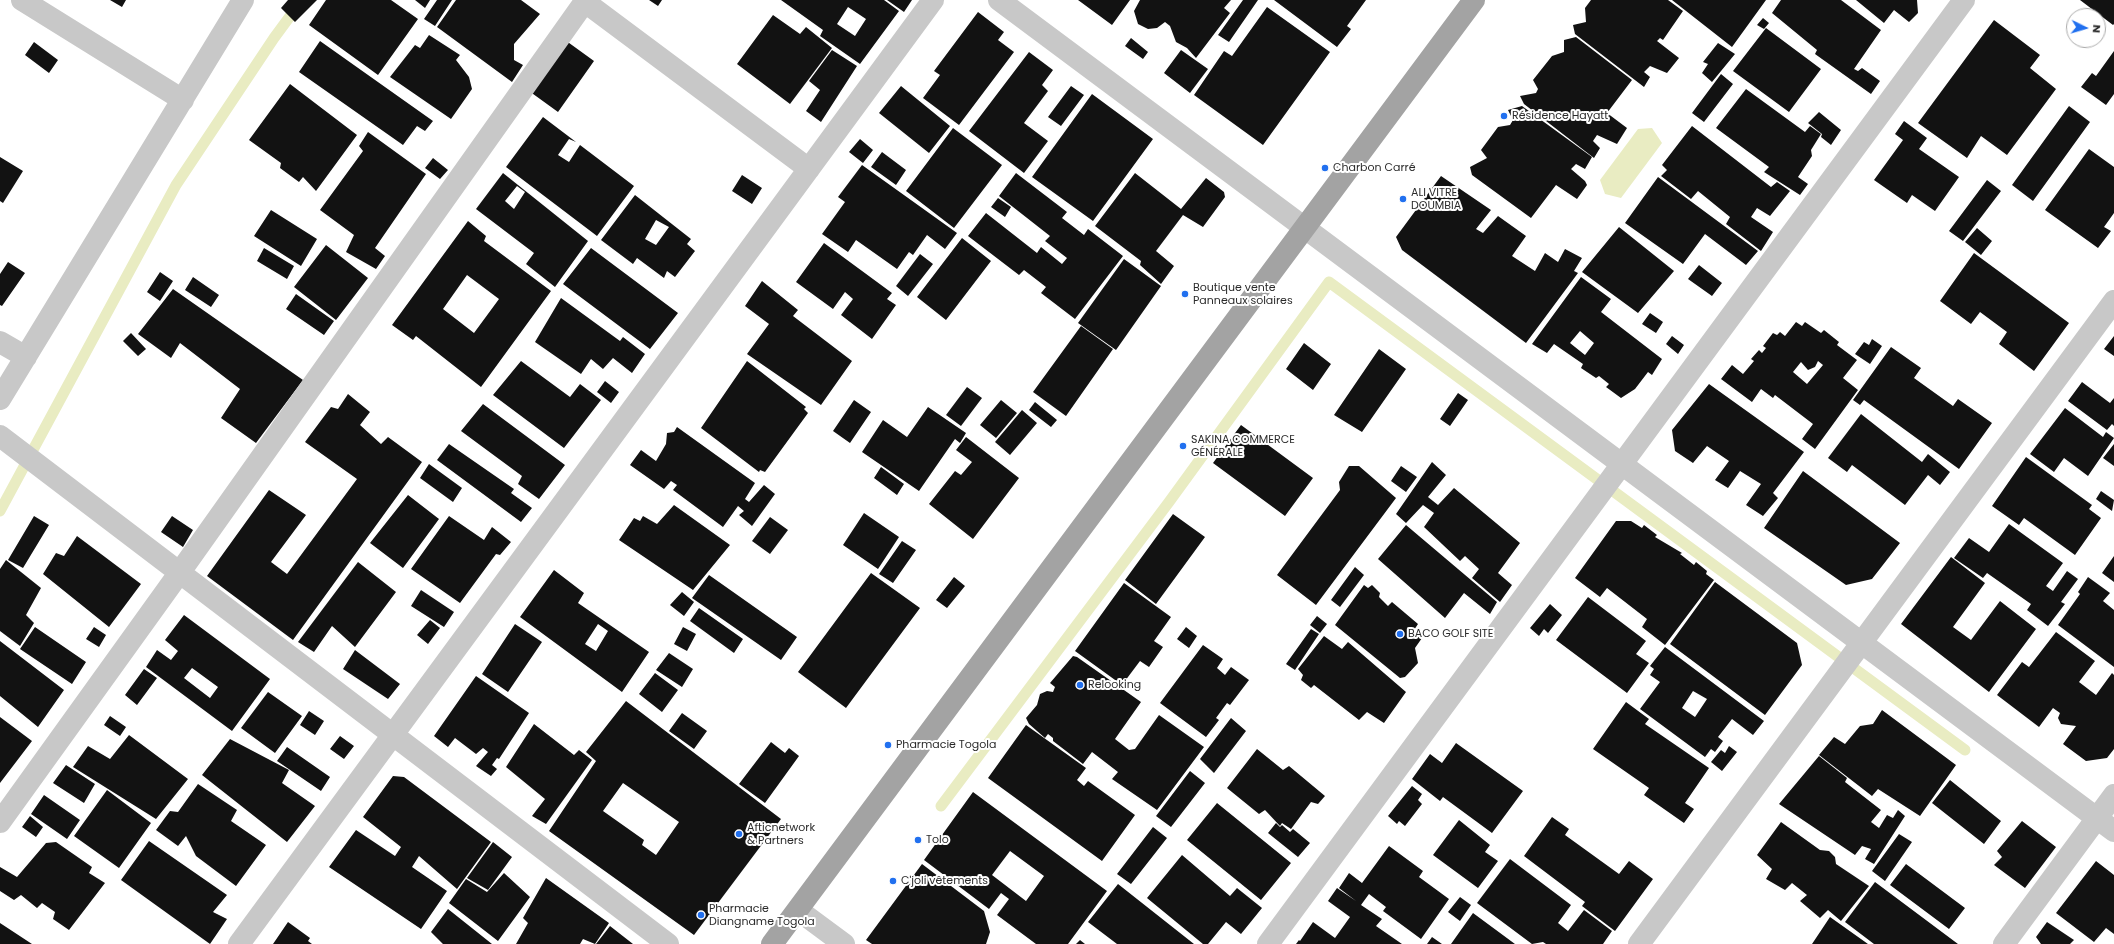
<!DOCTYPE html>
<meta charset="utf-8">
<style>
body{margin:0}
#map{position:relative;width:2114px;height:944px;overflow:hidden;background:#fff;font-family:Poppins,sans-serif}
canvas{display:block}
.north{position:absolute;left:2066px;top:8px;width:40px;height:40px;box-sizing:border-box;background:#fff;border:1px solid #aaa;border-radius:50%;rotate:95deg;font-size:11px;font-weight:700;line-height:16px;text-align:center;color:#2b2b2b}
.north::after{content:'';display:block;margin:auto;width:14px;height:18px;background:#2170ef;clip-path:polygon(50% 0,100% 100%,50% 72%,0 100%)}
</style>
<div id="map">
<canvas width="2114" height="944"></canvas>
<div class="north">N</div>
</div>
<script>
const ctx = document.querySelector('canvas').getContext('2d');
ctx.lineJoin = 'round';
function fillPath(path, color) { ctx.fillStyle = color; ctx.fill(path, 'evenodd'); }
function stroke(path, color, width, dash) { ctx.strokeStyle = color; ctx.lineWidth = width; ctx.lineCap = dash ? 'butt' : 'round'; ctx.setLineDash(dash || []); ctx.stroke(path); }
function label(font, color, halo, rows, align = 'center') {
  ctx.font = font + ' Poppins,sans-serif'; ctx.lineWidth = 4; ctx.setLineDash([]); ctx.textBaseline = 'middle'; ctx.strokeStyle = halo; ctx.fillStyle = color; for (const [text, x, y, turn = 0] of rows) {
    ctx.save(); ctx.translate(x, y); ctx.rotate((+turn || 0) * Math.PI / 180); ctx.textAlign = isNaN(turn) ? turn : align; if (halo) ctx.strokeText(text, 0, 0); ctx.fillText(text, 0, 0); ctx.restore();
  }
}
const water = new Path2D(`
 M1652,128L1662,143L1621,198L1605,194L1600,180L1638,129Z`);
const stream = new Path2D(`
 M0,511L176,185L274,38L302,0
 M941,806L1169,502L1329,282L1965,750`);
const building = new Path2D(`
 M110,0H126L122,7Z
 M288,0H317L295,22L281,8Z
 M326,0H391L418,19L378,75L309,25Z
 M415,0H430L425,8Z
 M437,0H452L435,26L424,19Z
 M456,0H521L540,14L514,44V60L523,65L512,82L437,27Z
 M649,0H662L658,6Z
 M781,0H884L899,11L860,64L820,36L823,30ZM848,7L866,19L855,36L837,24Z
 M887,0H912L904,12Z
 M1078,0H1130L1112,25Z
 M1140,0H1231L1224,8L1230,13L1196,58L1187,48L1176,42L1170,26L1165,22L1157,28L1148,29L1138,24L1134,11Z
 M1243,0H1258L1229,42L1218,35Z
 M1274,0H1366L1347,26L1351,29L1337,47Z
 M1591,0H1668L1683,11L1663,40L1660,38L1657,41L1679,58L1667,73L1650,66L1644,72L1650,77L1644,87L1575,34L1573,25L1586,22L1585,8Z
 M1672,0H1766L1732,47Z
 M1781,0H1841L1881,30L1854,69L1858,71L1862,68L1880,81L1871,94L1815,54L1817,50L1772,13Z
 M1856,0H1917L1918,13L1909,22L1894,10L1884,23Z
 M2080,0H2114V24L2113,25Z
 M1267,7L1330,52L1263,145L1194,95L1224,51L1232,56Z
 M978,12L1004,32L998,40L1014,52L959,125L923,98L940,75L934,71Z
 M773,15L800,34L806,27L832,48L790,104L737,64Z
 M1763,18L1769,23L1764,29L1757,25Z
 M1994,20L2040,55L2030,68L2056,89L2007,155L1981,136L1967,158L1918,123Z
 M1766,28L1821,69L1789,112L1733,71Z
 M429,35L460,55L456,60L469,77L472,89L451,119L390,77L415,45L420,48Z
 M1576,37L1632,80L1607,113L1627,128L1617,144L1597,135L1593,141L1600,148L1594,158L1524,104L1520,96L1536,93L1538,89L1533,80L1552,56L1564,52V40Z
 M1131,38L1148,52L1143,59L1125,46Z
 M565,40L594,61L558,112L529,91Z
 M320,41L433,121L425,131L417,126L403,145L299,72Z
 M34,42L58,60L49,73L25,55Z
 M1718,43L1735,54L1712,82L1702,73L1708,64L1703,62Z
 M832,50L857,66L821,122L806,111L820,90L809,81Z
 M1181,50L1208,69L1190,93L1164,73Z
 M2114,51V94L2106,105L2081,87L2092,73L2096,76Z
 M1029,52L1053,70L1042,85L1048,91L1024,123L1048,141L1024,173L969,131Z
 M1721,74L1733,84L1704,122L1692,113Z
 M290,84L357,135L316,191L303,177L299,182L280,168L281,163L249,140Z
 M901,86L950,126L929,153L879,113Z
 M1071,86L1084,95L1061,126L1048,117Z
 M1746,89L1805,132L1810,126L1821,134L1811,150L1812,156L1798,177L1808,184L1800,195L1764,172L1769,167L1716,128Z
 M1092,94L1153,139L1093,221L1032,177Z
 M1522,106L1592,157L1585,169L1576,164L1571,169L1585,181L1587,185L1577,199L1556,185L1531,218L1472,175L1470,167L1487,158L1481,150L1498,127L1510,125L1513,120L1508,110Z
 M2069,106L2090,122L2033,201L2012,185Z
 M1819,112L1841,130L1831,145L1821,137L1822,134L1808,123Z
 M543,117L576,142L569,139L558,155L569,162L580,145L634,186L597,236L506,167Z
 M1904,121L1927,138L1919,149L1959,177L1935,211L1912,195L1907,203L1874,180L1903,140L1895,134Z
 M1692,126L1771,187L1777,182L1790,191L1770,216L1757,208L1751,217L1773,232L1761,251L1726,224L1730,217L1698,191L1691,199L1661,176L1667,170L1662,165Z
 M953,128L1002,165L954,228L906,191Z
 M368,132L426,174L375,248L385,256L376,269L346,252L354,235L320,210L363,151L359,146Z
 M860,139L873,150L863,163L849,152Z
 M2089,149L2114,167V213L2104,227L2111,231L2098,248L2045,210Z
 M882,152L906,170L896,185L871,167Z
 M0,157L23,171L3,203L0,201Z
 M433,158L448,170L440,179L425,168Z
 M862,165L957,233L945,249L927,235L913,255L909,252L897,269L856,240L848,252L822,234L845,202L838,197Z
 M503,173L588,241L555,287L526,264L534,253L476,209ZM517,186L525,192L514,209L505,201Z
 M1016,173L1067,212L1062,218L1084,235L1088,229L1123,256L1075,319L1041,293L1046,287L1024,270L1019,275L968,236L986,213L1037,253L1041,247L1062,264L1067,258L1045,241L1050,236L999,196Z
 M1135,173L1181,209L1206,178L1224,192L1225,197L1203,227L1183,215L1156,251L1174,266L1161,284L1140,265L1141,261L1095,226Z
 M742,175L762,188L752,204L732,191Z
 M1441,176L1491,210L1476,229L1483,233L1498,216L1526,236L1512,256L1535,271L1545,253L1558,262L1565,249L1582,258L1574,271L1578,273L1526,343L1402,250L1396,237Z
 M1658,177L1758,251L1746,265L1705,234L1683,264L1625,223Z
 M1987,180L2001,191L1963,241L1949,231Z
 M635,195L691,239L687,244L695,251L675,277L667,271L664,278L637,258L633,264L601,240ZM656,220L669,227L656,245L645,239Z
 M998,198L1011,207L1005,217L991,207Z
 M271,210L317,239L301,266L254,236Z
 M468,221L486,236L484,241L551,291L481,387L416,336L413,340L392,325ZM467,275L499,299L474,333L443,309Z
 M1619,227L1674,271L1638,313L1582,272Z
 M1977,228L1992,241L1981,255L1965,242Z
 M962,238L991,261L946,320L917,297Z
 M824,243L892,293L887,299L896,305L872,339L841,315L853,299L845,292L833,309L796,282Z
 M326,245L368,278L336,320L294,287Z
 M264,248L294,266L287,279L257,261Z
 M591,248L678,313L650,349L563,284Z
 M1974,253L2069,323L2034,371L1999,344L2007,332L1980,312L1971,324L1940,301Z
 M920,254L933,264L908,296L896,286Z
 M1124,259L1161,286L1116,350L1078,323Z
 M8,262L25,273L2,306L0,305V274Z
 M1699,265L1722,283L1712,296L1688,279Z
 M160,272L173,281L160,301L147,292Z
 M193,277L219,295L211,307L185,290Z
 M1581,277L1611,299L1601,312L1662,359L1652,375L1648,372L1635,389L1621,398L1606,387L1609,384L1599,376L1596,378L1581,368L1583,364L1554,344L1547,353L1532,344ZM1580,331L1594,343L1585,355L1570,343Z
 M762,281L798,310L793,316L852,361L821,405L747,354L769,324L745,306Z
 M173,289L303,380L256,443L221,418L240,389L180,343L171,358L138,334Z
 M296,294L334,321L324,335L286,309Z
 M561,298L620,341L623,337L645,354L632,373L613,358L603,369L591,359L581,374L535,342Z
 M1650,313L1663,322L1656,333L1642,324Z
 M1796,322L1802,326L1805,322L1821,333L1824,330L1839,342L1837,345L1857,360L1843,378L1858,390L1815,449L1802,439L1813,424L1775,395L1773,398L1761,389L1752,402L1721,379L1732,365L1743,374L1754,361L1751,359L1759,350L1762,353L1766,348L1763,346L1773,333L1777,335L1780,332L1785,336ZM1818,361L1823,365L1807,384L1793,372L1801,362L1808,370L1815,367Z
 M1081,326L1113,349L1066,416L1033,392Z
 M131,333L146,349L138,356L123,341Z
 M1672,336L1684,345L1678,354L1666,344Z
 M2114,336V356L2104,349Z
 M1872,339L1882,346L1870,364L1855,354L1864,342L1869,345Z
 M1304,343L1331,364L1313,390L1286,369Z
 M1891,347L1921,368L1914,378L1953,406L1958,399L1992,423L1959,469L1864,400L1860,405L1853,400Z
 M1379,349L1406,369L1362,432L1334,415Z
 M521,361L570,397L580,384L601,400L564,448L493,395Z
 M747,361L806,407L804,409L808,413L765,472L760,470L759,472L701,428Z
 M605,381L619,392L611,403L597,392Z
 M2082,382L2110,403L2114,398V426L2112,424L2107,430L2068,401Z
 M1709,384L1804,452L1773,493L1778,498L1763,516L1746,505L1761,484L1740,471L1728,488L1715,480L1729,461L1707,446L1693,463L1675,451L1672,430Z
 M967,387L982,398L961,426L946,415Z
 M1458,393L1468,400L1450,426L1440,419Z
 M348,394L370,412L360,425L381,444L388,437L422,462L293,640L207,576L269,490L306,515L271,562L287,574L357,479L305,442L331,407L338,409Z
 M854,400L871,412L850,443L833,431Z
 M1001,400L1017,413L996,438L980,425Z
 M1035,402L1057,420L1051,427L1029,410Z
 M483,404L565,465L539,499L518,484L522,476L461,431Z
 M928,407L966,433L960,443L955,439L919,491L862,452L883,420L907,437Z
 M2065,408L2103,437L2106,432L2114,438L2088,476L2064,458L2054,472L2030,454Z
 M1022,410L1037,423L1010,455L995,442Z
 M1861,414L1922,462L1928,454L1950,472L1940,485L1928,475L1905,505L1852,465L1847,472L1828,458Z
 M1241,425L1313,478L1285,516L1213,463Z
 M677,427L755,483L745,499L749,502L764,485L775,494L752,526L739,515L744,511L738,506L723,527L673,490L677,485L671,481L664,489L630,465L641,450L656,461L666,444L667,433L674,432Z
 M966,437L1019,478L973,539L929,504L955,471L961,475L972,462L956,450Z
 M449,444L514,489L511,493L532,508L521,522L437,460Z
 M2114,444V466L2103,458Z
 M2026,457L2092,505L2089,509L2101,518L2075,555L2024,518L2019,525L1992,506Z
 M1432,462L1446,475L1428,497L1438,505L1454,488L1520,543L1498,573L1512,585L1500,602L1472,578L1479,569L1465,556L1460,561L1424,527L1434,513L1423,505L1406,523L1396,514Z
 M429,464L462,488L453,502L420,478Z
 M1349,466H1359L1396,498L1316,605L1277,575L1340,490L1339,482Z
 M1401,466L1417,477L1406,492L1391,481Z
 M881,467L904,484L897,495L874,478Z
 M1803,471L1900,543L1872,579L1846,585L1764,528Z
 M2101,491L2114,500L2112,511L2096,499Z
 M408,495L439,519L403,568L370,543Z
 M674,505L730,545L693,590L619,540L634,518L640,521L643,516L657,524Z
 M864,513L899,537L878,569L843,545Z
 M1173,514L1205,537L1156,604L1125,580Z
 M34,516L49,525L23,568L8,560Z
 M172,516L193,530L183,547L161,532Z
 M449,516L484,540L492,527L511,542L500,555L496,554L460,603L411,569Z
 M770,517L788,530L770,554L752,541Z
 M1616,521H1631L1642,528L1644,525L1657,535L1655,537L1682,553L1680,554L1694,565L1696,562L1707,571L1706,574L1714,580L1665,645L1642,627L1647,619L1607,588L1600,597L1575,578Z
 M2009,524L2063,563L2046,586L2053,591L2067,571L2078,579L2061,602L2065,604L2048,626L2027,610L2031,604L1987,573L1983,578L1954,558L1969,538L1989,552Z
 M1406,525L1497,602L1490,614L1464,593L1445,618L1378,559Z
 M77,536L141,584L109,627L43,574L56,553L64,556Z
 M902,541L916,550L893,583L879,574Z
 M2114,556V582L2102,573Z
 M1951,557L1985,583L1953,627L1971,640L2000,601L2036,629L1989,692L1901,624Z
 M6,560L41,588L26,615L34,623L20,646L0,631V569Z
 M358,562L396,592L355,647L332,626L314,652L298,642Z
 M1355,567L1364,575L1340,607L1331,600Z
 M554,570L584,593L578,603L649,652L622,692L520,617ZM598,624L608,631L596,651L585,644Z
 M871,573L920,608L846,708L798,672Z
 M709,575L797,637L781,660L692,598Z
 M954,577L965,586L947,608L936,600Z
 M2088,577L2110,593L2103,601L2114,610V667L2058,625L2080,594L2078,592Z
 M1715,582L1797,643L1802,665L1765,715L1670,644Z
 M1124,583L1171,617L1154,641L1163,647L1149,667L1140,661L1122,685L1075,651Z
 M1364,585L1368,588L1372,585L1380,593L1379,597L1388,606L1392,602L1418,624L1414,630L1422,638L1415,648L1418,663L1405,677L1400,678L1335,625Z
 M421,590L454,612L444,627L411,606Z
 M682,592L694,602L684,616L670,605Z
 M1588,597L1646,641L1636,654L1649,663L1627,693L1556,640Z
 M1550,604L1562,615L1548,633L1544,629L1539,636L1530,628Z
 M699,608L743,639L734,653L690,621Z
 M184,615L270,679L232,731L146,667L157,650L171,660L178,651L165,640ZM192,668L218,687L210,698L184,678Z
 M1317,616L1327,624L1320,633L1310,625Z
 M430,620L440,628L428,644L417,635Z
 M515,624L542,642L508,692L482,674Z
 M35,627L86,662L72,684L20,649Z
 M94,627L106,635L99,647L86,639Z
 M683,627L696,634L687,651L674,644Z
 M1186,627L1197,636L1189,648L1177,639Z
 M1311,629L1319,634L1295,670L1286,664Z
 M2056,632L2095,661L2079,682L2096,695L2112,673L2114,675V749L2107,758L2086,761L2063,744L2076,726L2061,724L2058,718L2060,713L2053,708L2039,727L1997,695L2022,662L2029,667Z
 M1324,636L1342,649L1348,642L1406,692L1384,723L1367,712L1359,720L1314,685L1311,688L1301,680L1303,675L1298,669Z
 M0,641L64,690L38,727L0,696Z
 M1203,645L1223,659L1217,668L1225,675L1231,667L1249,680L1230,705L1227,703L1216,718L1219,720L1206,737L1160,703Z
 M1665,647L1764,721L1753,735L1732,719L1718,737L1723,741L1715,752L1711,749L1705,757L1640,709L1660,682L1650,675L1654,669L1650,666ZM1693,691L1707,699L1695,717L1682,708Z
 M355,650L400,684L388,699L343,669Z
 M669,653L693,669L682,687L656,670Z
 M1073,656L1077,657L1141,702L1115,739L1129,750L1135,749L1159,715L1204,747L1157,810L1112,779L1118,772L1092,752L1083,764L1053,741V738L1048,734L1045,738L1029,724L1026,718L1037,705L1040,694L1047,691L1053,692L1055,687L1050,683Z
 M144,669L157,678L137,705L125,695Z
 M655,673L678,690L662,712L639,694Z
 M476,676L529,713L499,759L497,758L492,765L497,769L491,776L476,766L488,752L483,748L476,754L455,738L448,747L434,736Z
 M268,692L302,716L275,753L241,728Z
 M626,701L781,819L694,935L549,831L596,761L586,752ZM623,783L679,822L656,855L642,845L644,840L603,811Z
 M1626,702L1649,719L1645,724L1709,768L1685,803L1694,809L1684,823L1644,795L1649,788L1593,749Z
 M1882,710L1956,765L1920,816L1878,789L1872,796L1819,755L1834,737L1845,744L1860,726L1873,724Z
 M309,711L324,721L315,735L300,725Z
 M682,713L707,731L694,749L669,731Z
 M110,716L126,727L120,736L104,725Z
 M0,717L32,741L0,783Z
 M1231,718L1246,731L1214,773L1200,759Z
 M534,724L574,755L579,750L592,760L546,824L532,816L545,799L506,767Z
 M1026,725L1086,768L1077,780L1084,786L1088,781L1135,815L1102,861L988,778Z
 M129,735L188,779L156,819L73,767L88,746L110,759Z
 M340,736L354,746L344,759L330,749Z
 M230,739L289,770L282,783L315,806L287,842L202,775Z
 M771,742L785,753L789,748L799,756L765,803L739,784Z
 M1456,743L1523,791L1492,833L1443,797L1440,801L1412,779L1430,754L1442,763Z
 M1729,746L1737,752L1722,771L1711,762L1721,750L1725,753Z
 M287,747L330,777L321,791L277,761Z
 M1257,749L1283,770L1289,766L1325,796L1318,804L1311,802L1291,829L1282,823L1280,826L1265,810L1259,814L1227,788Z
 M1819,756L1847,778L1845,782L1881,810L1871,822L1879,828L1887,815L1893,818L1898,810L1905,816L1874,864L1865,859L1871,849L1862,846L1855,855L1779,804Z
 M66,765L95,784L84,803L53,783Z
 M1190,771L1205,783L1171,827L1156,816Z
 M393,776L404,777L491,842L457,889L419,856L412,867L447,891L421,929L329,867L356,830L395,856L401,847L363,817Z
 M1950,780L2001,821L1984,844L1932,803Z
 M198,784L237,810L231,821L266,845L236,886L196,856L186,836L178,846L156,830L170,811L178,812Z
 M1412,786L1422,794L1418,800L1422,804L1405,826L1399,821L1397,824L1388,816Z
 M107,790L151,823L119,868L74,836Z
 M973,792L1107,891L1068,944H1036L997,915L1009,899L1001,893L989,909L924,860ZM1010,851L1044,876L1026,901L992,875Z
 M44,795L80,820L67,839L31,814Z
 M1217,803L1291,863L1261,900L1187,840Z
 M30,816L43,827L36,837L22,827Z
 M1552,817L1569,829L1565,835L1619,874L1629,861L1653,879L1615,931L1582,906L1585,902L1524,856Z
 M1459,820L1490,845L1485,852L1498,861L1478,888L1433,855Z
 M2022,821L2056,847L2025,888L1994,865L2002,857L1997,851Z
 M1781,822L1820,850L1829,851L1835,857L1836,864L1869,886L1841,921L1828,910L1820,918L1800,901L1807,895L1792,883L1785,890L1766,879L1772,869L1757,855Z
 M1276,823L1280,827L1282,825L1290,832L1293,829L1310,843L1298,857L1268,833Z
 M1153,827L1167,838L1131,884L1117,874Z
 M1899,834L1912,842L1885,881L1872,871Z
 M149,841L227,895L213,912L227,919L210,944L121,880Z
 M56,842L92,867L89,873L105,883L69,930L53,919L55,912L42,903L37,908L21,895L14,900L0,891V867L17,877L46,843Z
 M493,842L512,857L488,890L467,878Z
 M1389,846L1423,871L1419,877L1449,899L1421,939L1383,911L1386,907L1369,894L1361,905L1382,919L1376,926L1402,944H1296L1299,940L1300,941L1313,922L1335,938L1350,917L1328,901L1337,888L1356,901L1339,888L1349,873L1362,883Z
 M1182,855L1230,896L1237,888L1262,908L1241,934L1226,922L1208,944H1203L1147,898Z
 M1510,859L1571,905L1558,923L1568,931L1584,910L1612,931L1603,944H1546L1543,942L1532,944L1477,903Z
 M2096,861L2114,875V934L2106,928L2094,942L2056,913Z
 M922,864L984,911L990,932L986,944H872L866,940Z
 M1906,864L1965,908L1949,929L1890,885Z
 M504,873L530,897L498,941L449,903L466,879L487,892Z
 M546,878L609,923L595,944L583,939L580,944H516L528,923L523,918Z
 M1875,882L1958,944H1874L1845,922Z
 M1118,884L1194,944H1117L1088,922Z
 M1460,897L1471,905L1460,921L1448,912Z
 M448,909L492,944H443L431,932Z
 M1473,913L1515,944H1451Z
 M1830,917L1868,944H1812Z
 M288,922L310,938L308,941L312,944H273Z
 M2047,922L2074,940L2070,944H2041L2036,937Z
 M0,923L32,944H0Z
 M610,926L633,944H596Z
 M1432,937L1442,944H1427Z
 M1080,940L1085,944H1076Z`);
const minor = new Path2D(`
 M22,0L183,100
 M999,0L2114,831
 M585,2L809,169
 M0,342L26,357
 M0,399L243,0
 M0,436L668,944
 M0,822L180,572L586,0
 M798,910L844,944
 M239,944L933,0
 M1268,944L1964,0
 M1639,944L2114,301
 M2004,944L2114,795`);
const primary = new Path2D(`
 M772,944L1474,0`);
const markers = [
 [1504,116,4,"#2170ef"],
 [1325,168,4,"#2170ef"],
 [1403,199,4,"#2170ef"],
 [1185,294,4,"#2170ef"],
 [1183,446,4,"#2170ef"],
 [1400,634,4,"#2170ef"],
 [1080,685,4,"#2170ef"],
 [888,745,4,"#2170ef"],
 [739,834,4,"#2170ef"],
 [918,840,4,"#2170ef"],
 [893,881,4,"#2170ef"],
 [701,915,4,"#2170ef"]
];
const poiNames = [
 ["Résidence Hayatt",1512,116],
 ["Charbon Carré",1333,168],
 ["ALI VITRE",1411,193],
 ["DOUMBIA",1411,206],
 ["Boutique vente",1193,288],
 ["Panneaux solaires",1193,301],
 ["SAKINA COMMERCE",1191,440],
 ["GÉNÉRALE",1191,453],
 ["BACO GOLF SITE",1408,634],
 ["Relooking",1088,685],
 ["Pharmacie Togola",896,745],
 ["Afticnetwork",747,828],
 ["& Partners",747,841],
 ["Tolo",926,840],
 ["C'joli vêtements",901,881],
 ["Pharmacie",709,909],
 ["Diangname Togola",709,922]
];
fillPath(water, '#e9ecc2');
stroke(stream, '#e9ecc2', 11);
fillPath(building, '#121212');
stroke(minor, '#c8c8c8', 22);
stroke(primary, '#a3a3a3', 22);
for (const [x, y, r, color] of markers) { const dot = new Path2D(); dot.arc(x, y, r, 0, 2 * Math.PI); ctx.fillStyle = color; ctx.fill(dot); stroke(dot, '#fff', 1.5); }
label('11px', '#2b2b2b', '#fff', poiNames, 'left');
</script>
